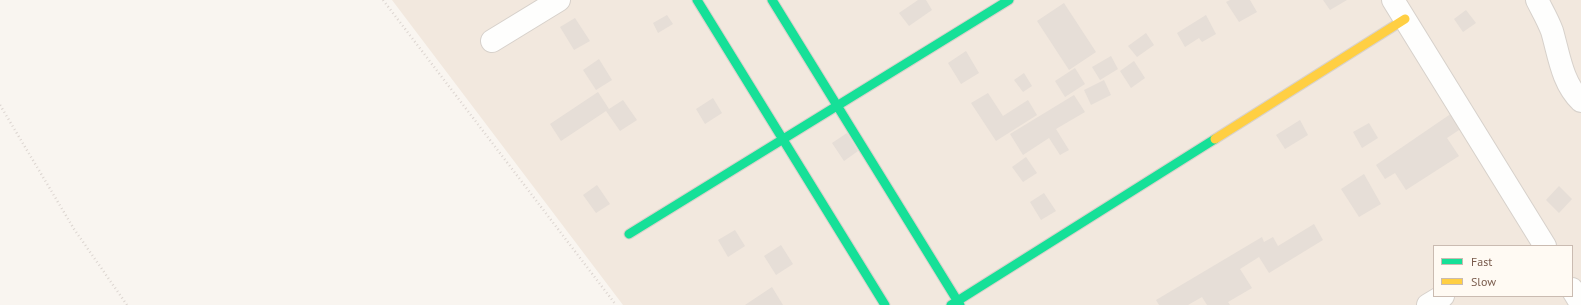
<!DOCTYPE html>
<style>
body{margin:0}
#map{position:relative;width:1581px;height:305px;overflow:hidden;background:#f9f5f0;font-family:"PT Sans",sans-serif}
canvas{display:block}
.legend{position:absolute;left:1433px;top:245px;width:140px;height:52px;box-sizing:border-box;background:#fffaf3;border:1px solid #cabbb1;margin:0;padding:5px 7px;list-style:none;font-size:12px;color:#7a5c4d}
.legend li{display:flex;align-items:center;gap:8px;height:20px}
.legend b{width:20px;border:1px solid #cabbb1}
</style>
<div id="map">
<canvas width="1581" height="305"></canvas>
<ul class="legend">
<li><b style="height:5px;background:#16e098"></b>Fast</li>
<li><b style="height:5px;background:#ffcf43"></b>Slow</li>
</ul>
</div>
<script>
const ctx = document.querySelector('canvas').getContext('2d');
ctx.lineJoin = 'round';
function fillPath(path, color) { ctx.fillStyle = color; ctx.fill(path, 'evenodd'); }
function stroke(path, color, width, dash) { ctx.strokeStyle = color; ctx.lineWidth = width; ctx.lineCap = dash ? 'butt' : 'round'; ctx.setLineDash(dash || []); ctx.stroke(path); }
const residential = new Path2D(`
 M392,0H1581V305H623ZM1434,246H1572V296H1434Z`);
const building = new Path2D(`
 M918,0H926L932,10L909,26L899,13Z
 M1230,0H1250L1257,12L1239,22L1226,2Z
 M1323,0H1347L1330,10Z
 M1064,3L1096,52L1069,70L1037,21Z
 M1466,10L1476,23L1463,32L1454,19Z
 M667,15L673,24L658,33L653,23Z
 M1206,15L1216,34L1202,42L1199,38L1185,47L1177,33Z
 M575,18L590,41L574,50L560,27Z
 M1146,33L1154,45L1137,57L1128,46Z
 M966,51L979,73L961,84L948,63Z
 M1111,56L1118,69L1100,80L1092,67Z
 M599,59L612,80L596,90L583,70Z
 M1134,61L1145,78L1131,88L1120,71Z
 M1075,68L1085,84L1065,97L1055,81Z
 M1024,73L1032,86L1023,92L1014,80Z
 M1104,80L1111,95L1091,105L1084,90Z
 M598,92L609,109L623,100L637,120L620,131L606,111L561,141L550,124Z
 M988,93L1003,116L1028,100L1037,115L996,141L971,103Z
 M1074,95L1085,112L1056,129L1069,150L1060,155L1049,138L1023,155L1010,134Z
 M713,98L722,113L705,124L696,109Z
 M1455,111L1465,126L1447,138L1459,156L1406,190L1395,173L1385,179L1376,165Z
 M1300,120L1308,135L1285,149L1276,135Z
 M1369,123L1378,138L1362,148L1353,132Z
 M847,133L858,151L844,161L832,143Z
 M1026,157L1037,173L1023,182L1012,167Z
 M1364,174L1381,204L1359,217L1341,189Z
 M597,185L610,204L596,213L583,195Z
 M1559,186L1572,199L1559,213L1546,200Z
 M1044,193L1056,211L1041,220L1030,202Z
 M1314,224L1323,240L1269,273L1259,257L1240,269L1252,288L1228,302L1230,305H1207L1202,297L1188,305H1159L1156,300L1262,237L1264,242L1273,237L1278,246Z
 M735,230L745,246L728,257L718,240Z
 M781,245L793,264L776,275L764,256Z
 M772,287L783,305H745Z`);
const path = new Path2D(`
 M383,0L616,305
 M0,105L74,229L127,305`);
const street = new Path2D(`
 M1393,0L1545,246
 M1537,0C1542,10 1548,20 1552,31C1559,55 1562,83 1581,101
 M492,41L559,0
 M1572,289L1581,304
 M1428,305L1443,296`);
const fast = new Path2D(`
 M697,0L885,305
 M772,0L960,305
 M629,234L1009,0
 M951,305L1215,139`);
const slow = new Path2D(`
 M1215,139L1405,19`);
fillPath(residential, '#f2e8de');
fillPath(building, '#e6ded7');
stroke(street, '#d7d1cb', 24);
stroke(fast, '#d9d2cb', 11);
stroke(slow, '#d9d2cb', 11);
stroke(path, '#dcd5d0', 2.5, [1, 3]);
stroke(street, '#fefefd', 22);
stroke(fast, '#16e098', 9);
stroke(slow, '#ffcf43', 9);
</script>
